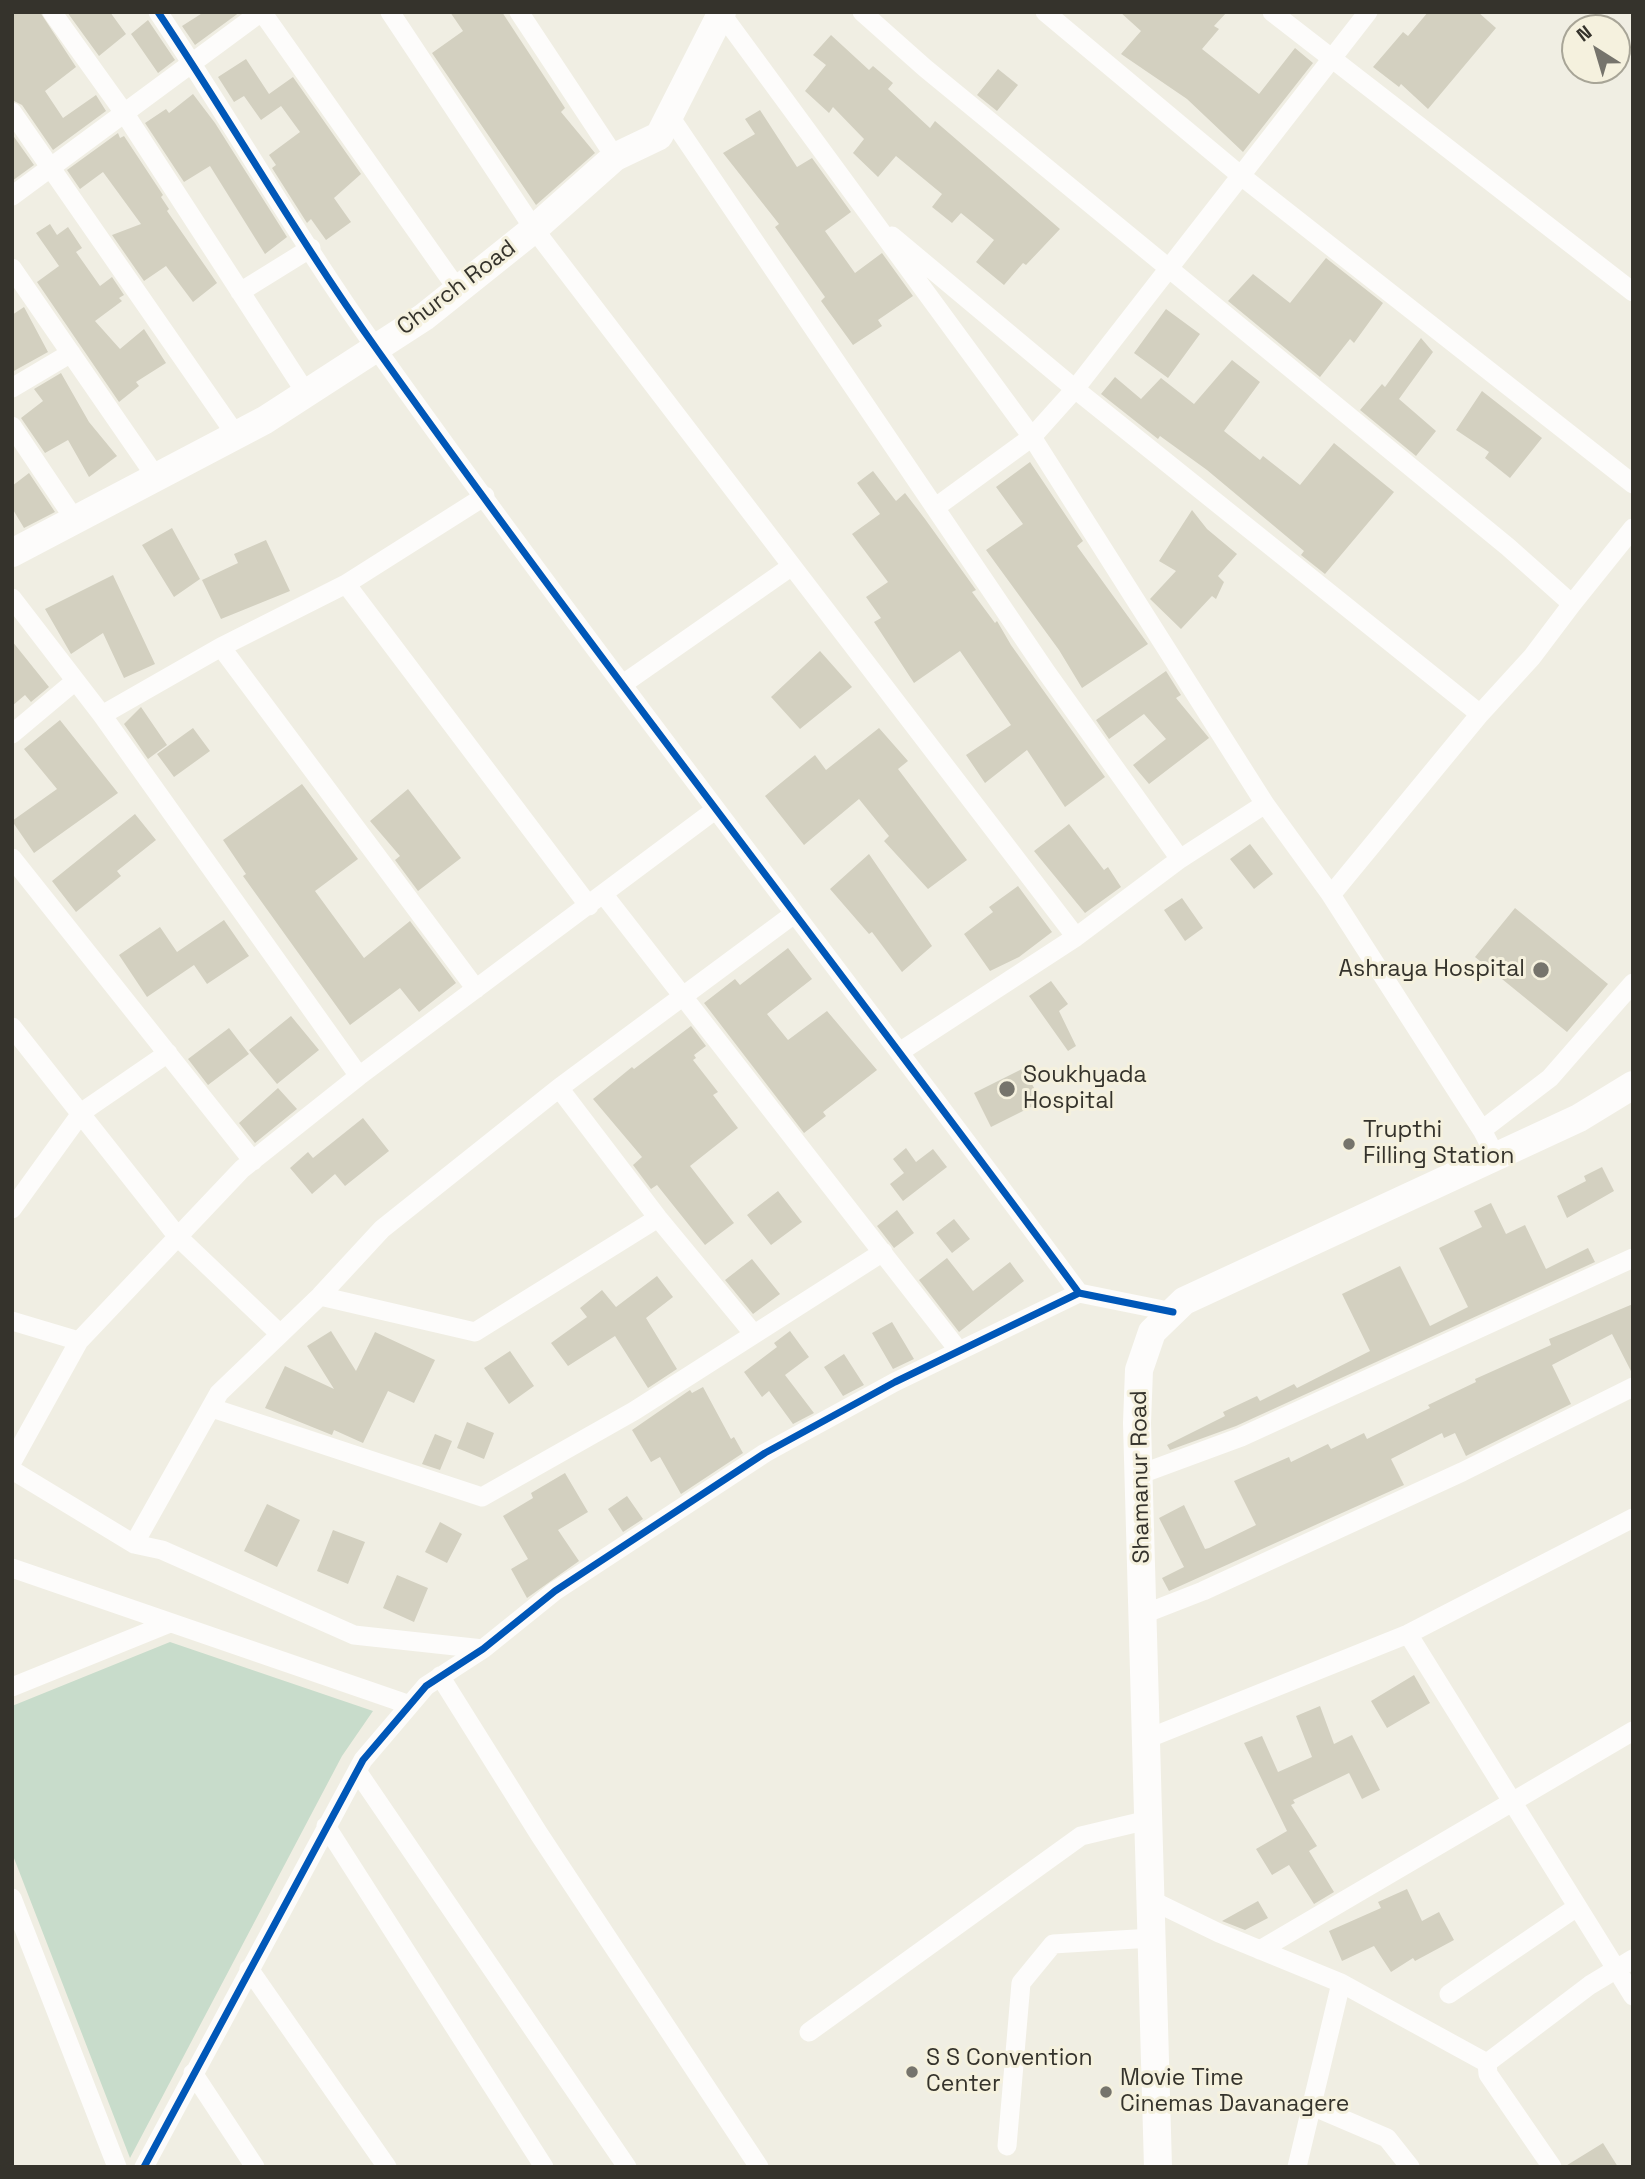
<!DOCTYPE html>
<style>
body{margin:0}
#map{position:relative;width:1645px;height:2179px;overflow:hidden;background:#f0eee3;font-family:"Space Grotesk",sans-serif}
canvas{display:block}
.frame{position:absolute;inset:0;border:14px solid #35332c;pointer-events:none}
.north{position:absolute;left:1561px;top:14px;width:70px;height:70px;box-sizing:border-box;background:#f5f1de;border:2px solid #a8a597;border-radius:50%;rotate:323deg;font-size:19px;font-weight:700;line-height:28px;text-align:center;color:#35332c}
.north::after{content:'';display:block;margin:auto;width:24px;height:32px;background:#76746c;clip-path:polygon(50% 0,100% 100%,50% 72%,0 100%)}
</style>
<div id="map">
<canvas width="1645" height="2179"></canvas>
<div class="frame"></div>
<div class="north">N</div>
</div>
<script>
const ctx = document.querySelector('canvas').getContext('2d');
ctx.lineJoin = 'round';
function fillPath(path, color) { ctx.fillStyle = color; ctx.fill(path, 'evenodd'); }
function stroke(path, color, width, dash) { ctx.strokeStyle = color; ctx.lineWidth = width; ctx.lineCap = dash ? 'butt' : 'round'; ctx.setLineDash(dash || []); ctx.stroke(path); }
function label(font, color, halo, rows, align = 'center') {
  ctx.font = font + ' "Space Grotesk",sans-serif'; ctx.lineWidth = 6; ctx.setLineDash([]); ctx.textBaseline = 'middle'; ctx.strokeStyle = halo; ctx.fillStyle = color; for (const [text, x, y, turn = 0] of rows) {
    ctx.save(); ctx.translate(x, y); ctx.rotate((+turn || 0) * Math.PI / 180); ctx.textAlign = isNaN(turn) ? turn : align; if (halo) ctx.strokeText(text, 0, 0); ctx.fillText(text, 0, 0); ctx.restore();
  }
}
const green = new Path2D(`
 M170,1642L373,1711L342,1756L130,2158L12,1853V1706Z`);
const building = new Path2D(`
 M12,12H40L76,67L45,91L63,118L96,95L106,111L53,150L22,105L12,100Z
 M67,12H110L126,34L99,56Z
 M204,12H240L195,45L182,26Z
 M450,12H502L565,108L561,112L595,153L536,205L432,53L463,31Z
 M1120,12H1227L1214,26L1219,29L1202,49L1259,94L1295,48L1313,63L1243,152L1187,99L1121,54L1141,31Z
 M1428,12H1478L1496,28L1428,109L1401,84L1399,87L1373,67L1403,32L1408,36Z
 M148,20L175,60L158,73L131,34Z
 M831,35L869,70L873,66L893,83L888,89L930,128L935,121L1060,229L1026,265L1023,263L1004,285L976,262L994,240L961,213L952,223L932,207L942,194L896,156L878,177L853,153L864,139L833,107L829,113L805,91L826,65L813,55Z
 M246,59L269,94L293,77L361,174L334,198L351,222L326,240L311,219L307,223L272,168L276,165L269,155L300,132L281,106L261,120L244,96L234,102L218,77Z
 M998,69L1018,85L997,111L977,95Z
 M193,94L215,123L287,237L265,254L210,166L184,182L145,123L166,109L169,113Z
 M760,110L797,167L812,158L851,212L825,231L855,273L882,253L913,296L878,320L882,326L853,345L821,301L825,297L775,227L779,224L723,153L755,134L745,119Z
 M118,133L120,138L124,136L163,195L161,197L169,209L167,211L217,283L193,302L166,266L144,281L112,235L141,224L103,172L80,189L67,170Z
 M12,134L34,165L12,181Z
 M50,224L57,235L68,227L82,248L76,252L100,286L112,277L124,295L119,298L122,301L95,321L120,349L144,329L166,363L136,382L139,386L119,402L37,282L59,266L36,233Z
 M1326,258L1383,303L1354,343L1350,339L1320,377L1228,301L1253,274L1290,303Z
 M24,307L48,352L12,372V315Z
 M1166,309L1200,334L1168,378L1134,353Z
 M1421,338L1433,352L1399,399L1436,431L1416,456L1360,410L1382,384L1385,387Z
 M1232,360L1260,382L1224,431L1260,460L1263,456L1300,485L1334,443L1394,492L1325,574L1301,555L1304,551L1207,470L1160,436L1158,439L1101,394L1115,377L1141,399L1161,378L1194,404Z
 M61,373L89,422L117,456L89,477L68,440L45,453L21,418L43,401L34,389Z
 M1482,391L1542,438L1510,478L1485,458L1489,452L1456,430Z
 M1030,462L1083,541L1077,546L1148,644L1082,688L1059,650L986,550L1023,524L996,487Z
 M873,471L896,501L905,493L925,519L976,590L972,592L995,623L997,621L1011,645L1105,777L1065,807L1027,750L985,783L966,755L1011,725L960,651L914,683L874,622L881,618L866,597L888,582L852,534L880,514L857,483Z
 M29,473L55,512L24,528L12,508V486Z
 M1192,510L1207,529L1237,554L1218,576L1224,582L1216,599L1212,596L1181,629L1150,599L1176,571L1159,561Z
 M172,528L200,579L174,597L142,545Z
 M266,540L290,591L221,619L202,580L238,563L234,554Z
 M113,575L155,664L124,678L103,633L71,654L45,609Z
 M12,641L49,687L31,702L25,695L12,706Z
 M820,651L852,687L800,729L771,697Z
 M1166,671L1181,695L1176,698L1209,738L1149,784L1133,765L1166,739L1144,714L1109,739L1096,720Z
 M141,707L167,745L148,759L124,724Z
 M60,720L118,793L34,853L12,821L57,789L24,749Z
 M193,728L210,751L174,777L157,754Z
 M879,728L908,761L898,769L967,860L928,889L884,841L889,836L859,799L804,845L765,796L815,755L826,770Z
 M302,784L358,859L315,891L364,958L410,921L456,983L419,1012L400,988L350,1025L243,876L246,874L223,840Z
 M408,789L461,858L418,891L395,860L400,856L370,821Z
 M135,814L156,840L117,871L121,876L76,912L52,881Z
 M1069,824L1104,870L1108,867L1121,887L1085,913L1034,851Z
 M1250,844L1273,874L1254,889L1230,859Z
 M869,854L932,946L902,972L872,932L869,934L830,889Z
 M1018,886L1052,932L1019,957L990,971L964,934L993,912L989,907Z
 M1182,898L1203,928L1185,941L1164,910Z
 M1515,908L1608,984L1567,1032L1475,957Z
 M224,920L249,956L207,984L194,965L147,997L119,955L160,927L177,952Z
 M788,948L812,979L767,1014L788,1040L827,1011L877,1070L823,1112L826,1116L804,1133L704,1003L735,979L740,985Z
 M1051,981L1068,1004L1059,1011L1076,1046L1068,1051L1029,996Z
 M291,1016L319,1050L277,1084L249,1050Z
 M691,1026L706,1046L694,1055L696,1058L693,1060L718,1092L713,1095L738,1128L690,1166L734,1223L705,1245L657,1185L651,1189L633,1165L642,1157L593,1099L632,1067L634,1069Z
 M229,1028L249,1054L208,1085L188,1059Z
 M1024,1068L1041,1102L991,1127L974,1093Z
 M278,1088L297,1109L255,1143L239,1123Z
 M363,1118L389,1151L345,1186L335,1174L312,1194L290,1168L308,1152L313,1158Z
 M906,1148L916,1162L933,1149L947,1167L903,1201L890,1184L904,1173L893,1159Z
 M1602,1167L1614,1191L1567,1218L1557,1196L1586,1181L1584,1176Z
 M778,1191L802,1222L771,1245L747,1215Z
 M1491,1203L1506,1234L1525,1225L1546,1269L1588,1248L1595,1262L1236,1426L1170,1450L1167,1445L1225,1416L1223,1412L1257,1396L1260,1401L1294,1384L1297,1388L1370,1351L1342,1294L1400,1266L1430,1326L1468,1307L1439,1248L1482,1227L1474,1211Z
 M897,1210L914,1233L894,1248L877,1226Z
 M954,1219L970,1239L952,1253L936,1233Z
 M947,1258L973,1291L1010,1262L1024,1281L959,1332L919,1280Z
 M752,1259L780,1294L753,1314L725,1280Z
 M657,1276L673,1297L646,1318L677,1369L648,1388L615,1336L568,1366L551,1343L587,1317L580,1308L602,1290L616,1307Z
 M1633,1304V1375L1612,1334L1552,1365L1571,1404L1466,1456L1455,1433L1444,1438L1442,1433L1391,1459L1404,1485L1169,1591L1162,1578L1184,1567L1159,1518L1184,1505L1205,1549L1209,1548L1256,1525L1234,1481L1289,1457L1291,1462L1328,1444L1331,1449L1364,1433L1367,1439L1430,1408L1428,1405L1476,1382L1475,1379L1551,1345L1549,1339Z
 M892,1322L914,1359L893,1369L872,1333Z
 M331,1331L356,1371L375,1332L435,1360L414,1403L388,1391L363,1443L334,1430L332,1435L265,1408L285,1366L334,1389L307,1346Z
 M790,1331L809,1357L785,1375L814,1413L793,1424L769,1391L762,1397L744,1372L777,1347L774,1343Z
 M510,1351L534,1386L509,1404L484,1368Z
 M844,1354L864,1385L843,1396L824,1367Z
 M703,1387L731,1439L734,1437L743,1453L681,1494L660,1457L651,1462L632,1430L690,1390L692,1393Z
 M467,1422L494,1433L484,1459L457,1448Z
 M435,1434L452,1441L440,1470L422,1464Z
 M565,1473L588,1512L558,1530L579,1561L527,1598L511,1569L528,1559L503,1516L533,1498L531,1493Z
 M627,1496L643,1519L623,1532L608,1509Z
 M267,1504L300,1520L277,1567L244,1551Z
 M440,1522L462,1534L447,1563L425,1552Z
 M333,1530L365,1542L348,1584L317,1571Z
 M397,1575L428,1588L414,1622L383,1608Z
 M1414,1675L1430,1703L1387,1728L1371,1701Z
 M1320,1706L1334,1744L1352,1735L1380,1790L1362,1799L1349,1773L1293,1800L1295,1803L1291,1805L1317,1846L1309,1851L1334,1892L1314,1904L1289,1865L1272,1875L1256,1849L1287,1831L1244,1743L1262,1736L1278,1772L1312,1757L1296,1716Z
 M1407,1889L1422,1921L1439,1912L1454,1940L1415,1961L1413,1958L1391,1972L1374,1946L1342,1961L1329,1931L1381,1908L1378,1902Z
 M1258,1901L1268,1918L1245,1930L1222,1921Z
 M1603,2143L1618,2167H1564Z`);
const minor = new Path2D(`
 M52,12L125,114L306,393
 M158,12C233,124 300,242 378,351C605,670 847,978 1079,1293
 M262,12L458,290
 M390,12L534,229L1076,937
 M519,12L615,157
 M862,12L925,68L1508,547L1572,604L1532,657L1480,714L1331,895
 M1045,12L1240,175L1633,484
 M1272,12L1633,292
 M721,13L1032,437L1265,804L1331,895L1482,1130L1496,1157
 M12,112L236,435
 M671,118L1047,673L1180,859
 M12,196L261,12
 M892,236L1075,389L1480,714
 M12,268L156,477
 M240,292L311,248
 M12,388L71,353
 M12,426L75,520
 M936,507L1032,437L1075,389L1368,12
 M346,584L589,906
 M12,598L102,715L359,1076
 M1572,604L1633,528
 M221,647L476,989
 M623,684L792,566
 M102,715L221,647L346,584L485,496
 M12,734L74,682
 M12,858L253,1161
 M604,895L959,1351
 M12,1027L178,1237L280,1334
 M901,1051L1076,937L1180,859L1265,804
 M559,1088L658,1218L753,1333
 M1482,1130L1550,1078L1633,983
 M12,1209L82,1112L168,1053
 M320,1296L475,1332L658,1218
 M12,1321L79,1341
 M212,1408L482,1497L634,1411L883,1252
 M12,1462L79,1341L242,1169L359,1076L715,810
 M12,1470L134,1544L162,1550L354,1635L483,1649
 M1138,1475L1241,1437L1633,1258
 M134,1544L219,1393L320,1296L382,1229L559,1088L794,914
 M12,1568L410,1705
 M1144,1614L1203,1591L1462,1472L1633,1387
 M1408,1634L1633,1996
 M440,1676L539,1834L759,2167
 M12,1687L170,1623
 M1144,1740L1408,1634L1633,1518
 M357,1771L627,2167
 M326,1826L544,2167
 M12,1898L117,2167
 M1151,1900L1219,1933L1341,1983L1487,2063L1590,1985L1633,1959
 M1260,1950L1633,1731
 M249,1969L387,2167
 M1449,1994L1577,1907
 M809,2032L1081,1836L1148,1820
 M1487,2063L1488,2074L1552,2167
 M193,2073L255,2167
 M1312,2106L1387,2138L1410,2167
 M1007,2146L1021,1983L1053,1944L1152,1938
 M144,2167L363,1760L426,1686L483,1649L555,1591L765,1453L895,1382L1079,1293L1173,1312
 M1297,2167L1341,1983`);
const secondary = new Path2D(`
 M12,553L265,420L424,317L534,229L615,157L659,136L722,12
 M1158,2167L1137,1423L1139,1370L1152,1332L1184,1301L1579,1118L1633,1085`);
const cycleway = new Path2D(`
 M158,12C233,124 300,242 378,351C605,670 847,978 1079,1293
 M144,2167L363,1760L426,1686L483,1649L555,1591L765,1453L895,1382L1079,1293L1173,1312`);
const markers = [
 [1541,970,9,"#76746c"],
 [1007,1089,9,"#76746c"],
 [1349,1144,7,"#76746c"],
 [912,2072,7,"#76746c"],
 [1106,2092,7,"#76746c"]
];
const streetNames = [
 ["Church Road",457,288,-37],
 ["Shamanur Road",1141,1477,-91]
];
const poiNames = [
 ["Ashraya Hospital",1525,970,"right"],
 ["Soukhyada",1023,1076],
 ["Hospital",1023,1102],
 ["Trupthi",1363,1131],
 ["Filling Station",1363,1157],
 ["S S Convention",926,2059],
 ["Center",926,2085],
 ["Movie Time",1120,2079],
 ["Cinemas Davanagere",1120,2105]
];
fillPath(green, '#c8dccb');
fillPath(building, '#d3d0c0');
stroke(minor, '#fdfcfb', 19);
stroke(secondary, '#fdfcfb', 28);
stroke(cycleway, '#0057b8', 7);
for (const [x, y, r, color] of markers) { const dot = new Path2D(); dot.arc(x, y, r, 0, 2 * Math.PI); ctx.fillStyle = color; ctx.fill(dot); stroke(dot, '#f5f1de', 2.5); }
label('23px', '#35332c', '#f5f1de', streetNames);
label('23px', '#35332c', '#f5f1de', poiNames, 'left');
</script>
